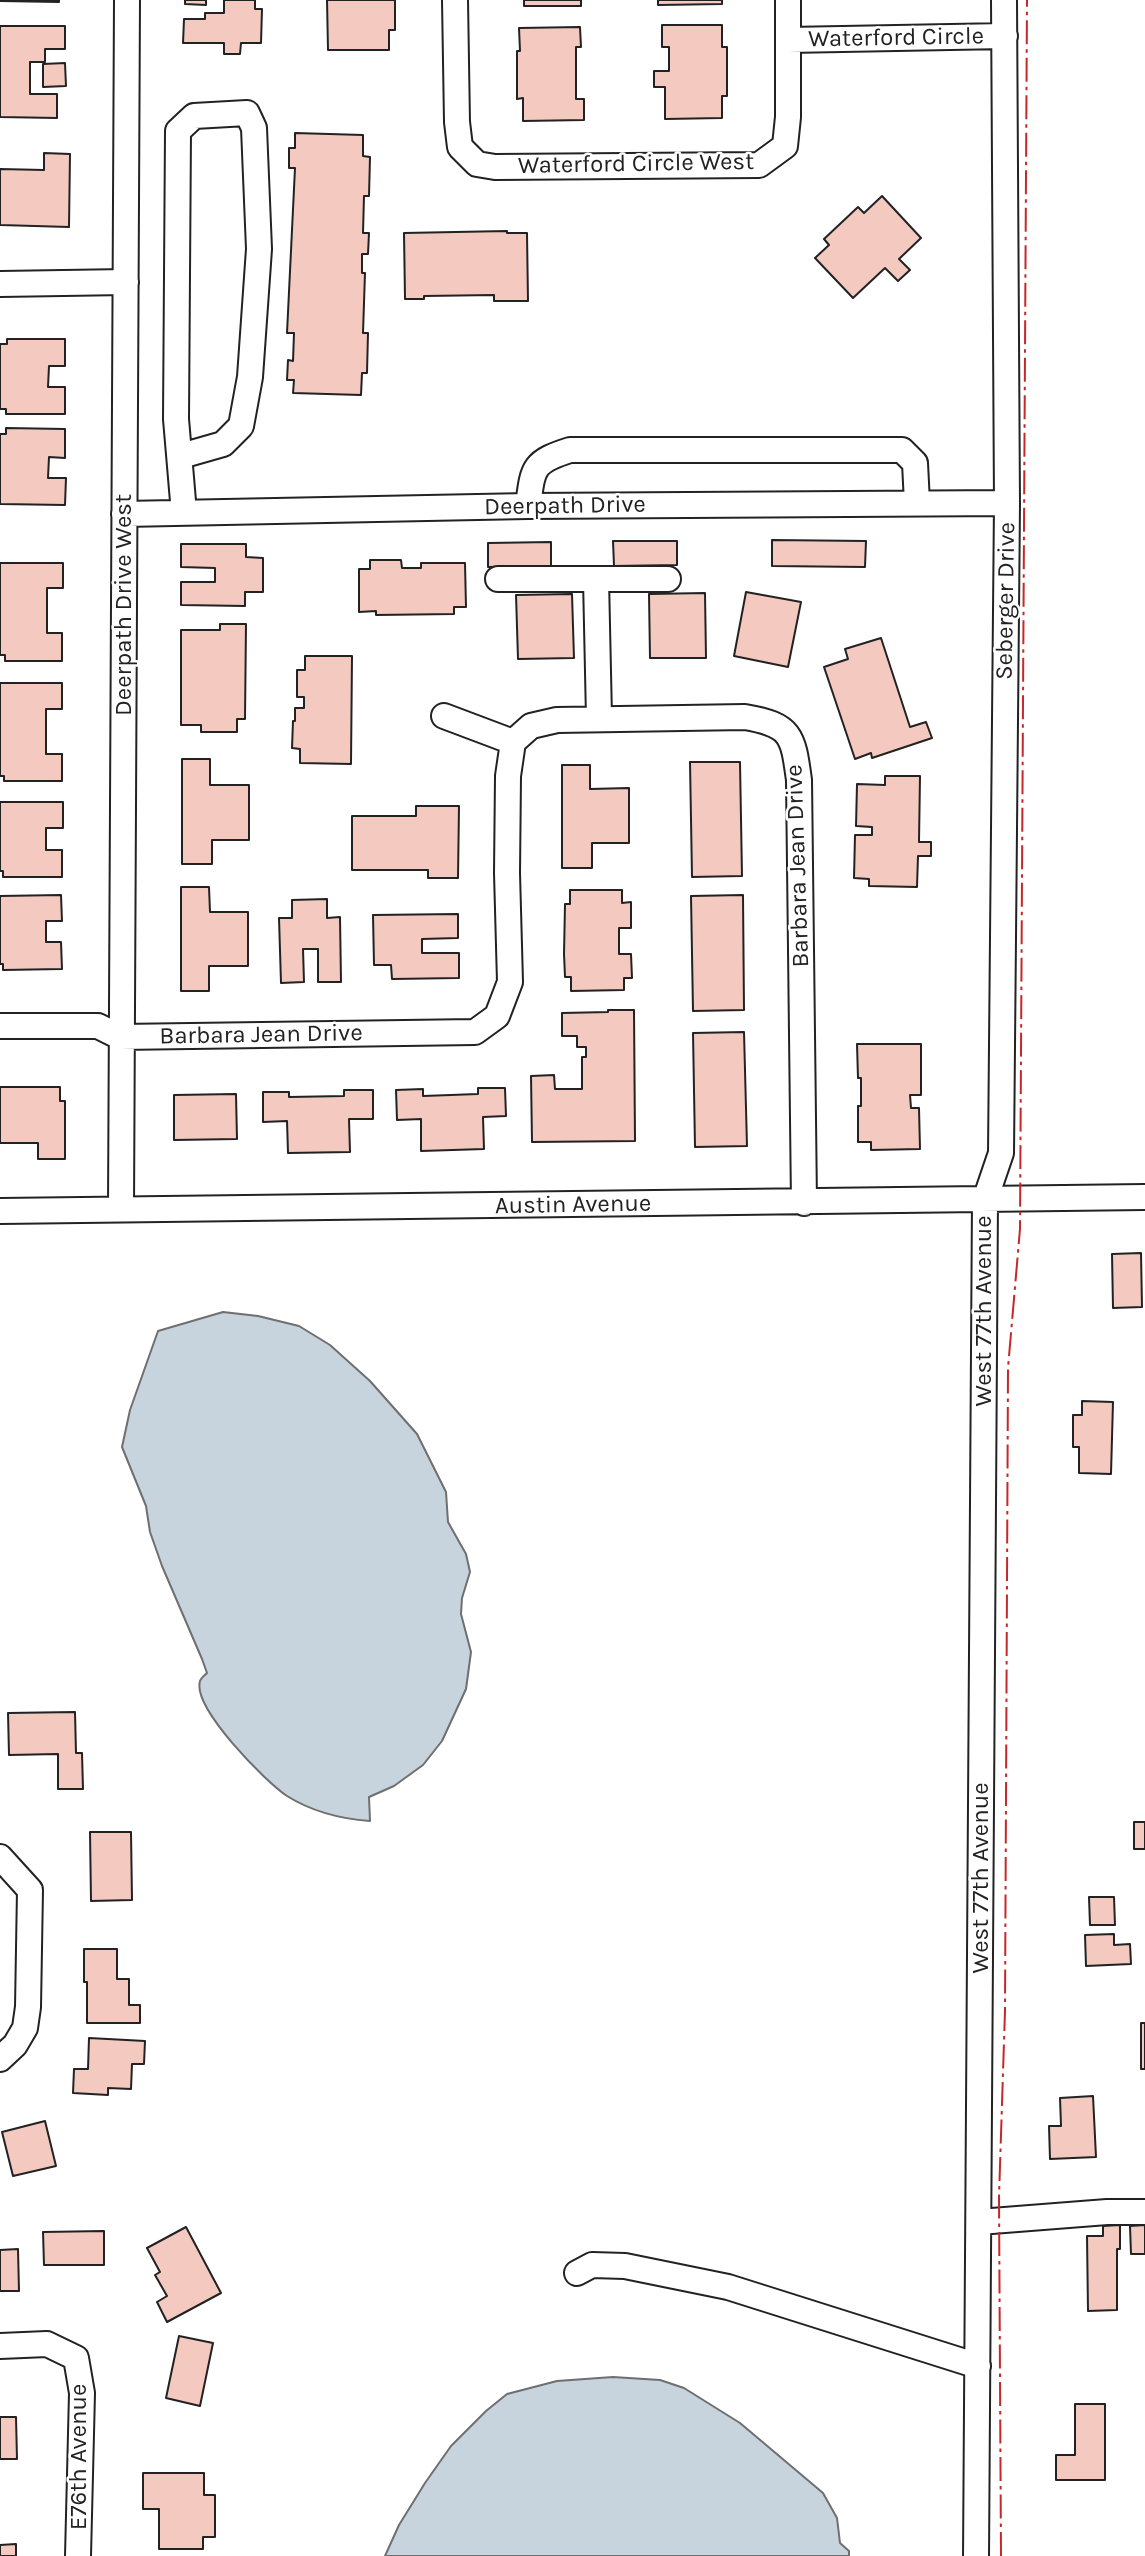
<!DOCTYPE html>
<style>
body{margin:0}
canvas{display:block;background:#fff}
</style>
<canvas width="1145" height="2556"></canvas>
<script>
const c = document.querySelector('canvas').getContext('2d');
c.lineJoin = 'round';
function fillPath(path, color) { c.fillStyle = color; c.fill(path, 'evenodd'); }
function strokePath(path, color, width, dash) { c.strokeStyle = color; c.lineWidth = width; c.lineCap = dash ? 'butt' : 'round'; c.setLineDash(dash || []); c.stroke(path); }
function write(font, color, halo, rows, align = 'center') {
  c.font = font + ' Karla,sans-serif'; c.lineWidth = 5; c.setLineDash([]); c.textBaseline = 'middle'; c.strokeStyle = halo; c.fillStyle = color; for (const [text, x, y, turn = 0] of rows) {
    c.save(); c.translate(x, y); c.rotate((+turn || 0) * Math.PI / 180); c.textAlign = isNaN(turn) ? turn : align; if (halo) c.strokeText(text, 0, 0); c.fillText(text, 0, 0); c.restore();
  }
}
const water = new Path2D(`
 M223,1312L258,1316L299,1326L330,1345L370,1381L417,1434L446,1492L448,1522L466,1554L470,1572L462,1598L461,1614L471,1652L466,1689L442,1741L423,1765L394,1786L369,1797L370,1821C342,1819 311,1811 287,1796C266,1782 192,1708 200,1681C201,1678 205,1675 207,1673L202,1659L162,1566L150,1532L146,1506L122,1447L130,1410L158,1331Z
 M613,2377L660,2380L684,2388L740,2423L823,2493L837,2518L840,2543L849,2551V2556H385L399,2525L425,2483L451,2446L486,2411L507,2394L557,2381Z`);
fillPath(water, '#c7d3dd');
strokePath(water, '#6f6f6f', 2);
const building = new Path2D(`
 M0,0H59V2L0,1Z
 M185,0H206V5L185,4Z
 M224,0H255V9H262L261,43H241L240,54H224V43H183L184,19H205V13H224Z
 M327,0H395V30H389V50H328Z
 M524,0H581V6H524Z
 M658,0H722V4L658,5Z
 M662,25H722V47H727V96H722V118L665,119V87H654V71H669V47H662Z
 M0,26H65V49H45V62H30V94H57V118L0,117Z
 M580,27L581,47H576V99H584V120L523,121V98L517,99V51H520L519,28Z
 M65,63L66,86L43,87V64Z
 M295,133L363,135V156L370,157L369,196H364L363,233H369L368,254H362V273H365L363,333H368L367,373H362L361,395L293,393L294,380H287L288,360L293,361L294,333H287L295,168H289V148H295Z
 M44,153L70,154L69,227L0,225V169L44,170Z
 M882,196L921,238L899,259L910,270L898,281L885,268L853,298L815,258L829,245L824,239L858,207L864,213Z
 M507,231V233H527L528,301H494V295L424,296V299H405L404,233Z
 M7,339H65V366H49L48,387H65V414H6V409H0V344H7Z
 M6,428L65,429V458L49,457L48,478H66L65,505L0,504V434H6Z
 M772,540L866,541L865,567L772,566Z
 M613,541H677V565L614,566Z
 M551,542V566L488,567V543Z
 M181,544H246V557L263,558V592H245V606L181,605V582H215V568L181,567Z
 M370,560H401L402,568H421V563H465L466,607H454V614L376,615V611L359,612V569H370Z
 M0,563H63V588H47V633H62V661H5V655H0Z
 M746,592L801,602L788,667L734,656Z
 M705,593L706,658H650L649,594Z
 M572,594L574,658L518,659L516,595Z
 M220,624H246L245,719H237V732H201V725H181V630H220Z
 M881,638L910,727L926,722L932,738L872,758L871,753L855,759L824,667L848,659L845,649Z
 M305,656H352L351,764L300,763V749L292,748L293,721H295V708H304V697H297V670H305Z
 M0,683H62V709H46V754H62V781H4V776H0Z
 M182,759H210V785H249V840H212V864H182Z
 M690,762H740L742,876L692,877Z
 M562,765H590V789L629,788V843H592V868H562Z
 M885,776H920L919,842H931V856H918L917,887L869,886V879L854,878L855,835H872V827L856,826L857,784L885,785Z
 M0,802H63V828H46V850H62V877H3V871H0Z
 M416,806H459L458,878H428V870H352V816H416Z
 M181,887H209L210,912H248V966H209V991H181Z
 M570,890H622V903L631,902V928H619V954H631L632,978H624V990L571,991V977H565L564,954L565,904H570Z
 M61,895L62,921H46V942H61L62,969L3,970V964H0V896Z
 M743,895L744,1010L693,1011L691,896Z
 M327,899V918L340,917L341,982H318V949H303L304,982L281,983L279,918H292V900Z
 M458,914V938L422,939V953H459V978L392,979L391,965H374L373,915Z
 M608,1010H634L635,1141L532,1142L531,1076L554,1075L555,1089H582V1057H586V1047H577V1036H562V1013L608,1012Z
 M744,1032L747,1146L695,1147L693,1033Z
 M857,1044H921V1095H910L911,1108H919L920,1149L871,1150V1142H858V1106H861V1078H858Z
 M0,1087H60V1101H65V1159H38V1143H0Z
 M478,1088H505L506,1116L483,1117L484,1149L421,1151V1119L397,1120L396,1090L423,1089V1096L478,1094Z
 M344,1090H373V1119H349L350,1152L288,1153L287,1121L263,1122V1092H289V1097L344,1096Z
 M236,1094L237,1139L174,1140V1095Z
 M1141,1253L1142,1307L1113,1308L1112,1254Z
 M1082,1401L1113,1402L1111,1474L1079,1473V1447H1073V1415H1082Z
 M75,1712L76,1753H82L83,1789H58V1754L9,1755L8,1713Z
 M1134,1822H1145V1849H1134Z
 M90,1832H131L132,1900L91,1901Z
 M1089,1897H1114L1115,1925H1090Z
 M1114,1934V1945L1130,1944L1131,1964L1086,1966L1085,1935Z
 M84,1949H117V1979H129V2005H140V2023H87V1982H84Z
 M1141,2023H1145V2069H1141Z
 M89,2038L145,2041L144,2064H132L131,2089L108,2088V2095L73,2093L74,2069H88Z
 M1093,2096L1096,2157L1050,2159L1049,2126H1061L1060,2098Z
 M45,2121L56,2166L13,2176L2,2132Z
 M1120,2225V2249H1117V2310L1088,2311L1087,2236H1103V2226Z
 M1145,2225V2254H1131L1130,2226Z
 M186,2227L221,2293L167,2322L157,2302L167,2296L155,2275L160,2272L147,2248Z
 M104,2231V2265H44L43,2232Z
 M18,2249L19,2291H0V2250Z
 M179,2336L213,2343L200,2406L166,2398Z
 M1075,2404H1105V2480H1056V2455H1075Z
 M0,2417H16L17,2459H0Z
 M143,2473H204V2495H215V2537H203V2549H159V2509H143Z
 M16,2544V2556H0V2545Z`);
fillPath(building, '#f3c9c0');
strokePath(building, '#222', 2);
const minor = new Path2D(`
 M455,0L457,122L460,147L477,164L495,167L759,165L785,146L788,117V0
 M788,40L1005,36
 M0,284L126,282
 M181,456L223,444L241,426L250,377L259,249L254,128L247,113L194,116L178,131L176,419L184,513
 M528,506C533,468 532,462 570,450H902L915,463L917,503
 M124,514L528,506L1007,503
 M498,579H668
 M596,579L599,718
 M444,716L513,742
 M0,1026H98L120,1037L475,1032L497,1016L510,982L507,873L508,776L513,742L531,726L557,720L745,717C792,725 793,736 799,780L804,1203
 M121,1209L127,0
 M0,1211L1145,1197
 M0,1857L30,1890L28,2007L25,2028L15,2045L0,2059
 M979,2222L1107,2212H1145
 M577,2273L592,2265L625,2266L728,2287L978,2366
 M0,2346L47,2344L76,2358L82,2393L78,2556
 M976,2556L985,1200L1001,1153L1007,503L1004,0`);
strokePath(minor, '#222', 28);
strokePath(minor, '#fff', 24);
strokePath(new Path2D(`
 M1001,2556L999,2197L1005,2011L1008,1368L1020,1229L1027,0`), '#c62828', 2, [24, 5, 3.5, 5]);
write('24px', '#222', '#fff', [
 ["Waterford Circle",896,38,-1],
 ["Waterford Circle West",636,164,-1],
 ["Deerpath Drive",565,506,-1],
 ["Seberger Drive",1006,601,-89],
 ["Deerpath Drive West",124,605,-90],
 ["Barbara Jean Drive",798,866,-92],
 ["Barbara Jean Drive",261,1035,-1],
 ["Austin Avenue",573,1205,-1],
 ["West 77th Avenue",984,1311,-90],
 ["West 77th Avenue",981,1878,-90],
 ["E76th Avenue",79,2457,-90]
]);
</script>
